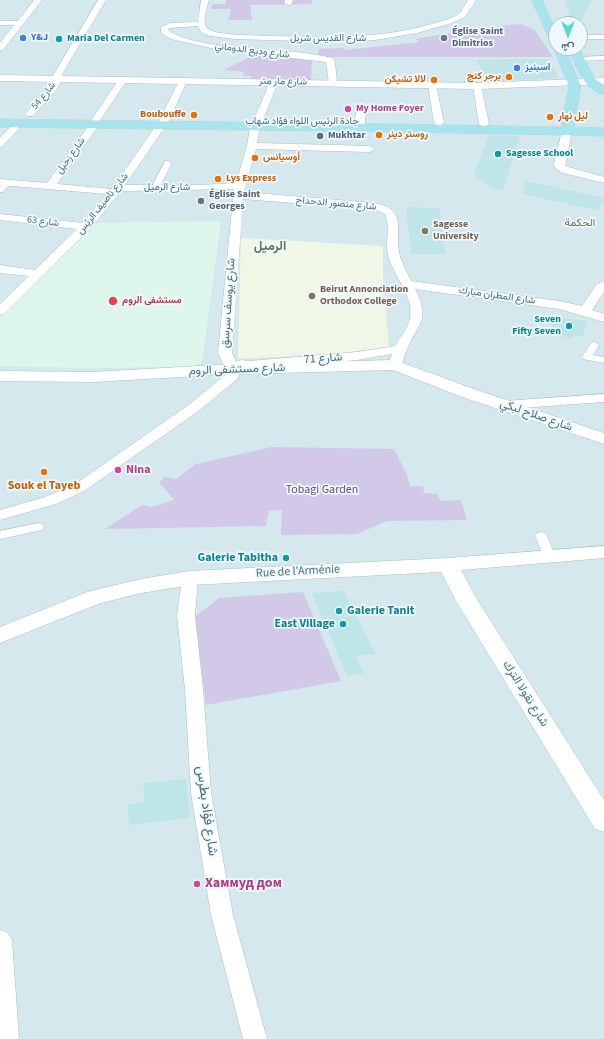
<!DOCTYPE html>
<meta charset="utf-8">
<style>
body{margin:0}
#map{position:relative;width:604px;height:1039px;overflow:hidden;background:#e9f5fa;font-family:"Source Sans 3",Vazirmatn,sans-serif}
canvas{display:block}
.north{position:absolute;left:548px;top:16px;width:40px;height:40px;box-sizing:border-box;background:#eff9fd;border:1px solid #afc3c5;border-radius:50%;rotate:180deg;font-size:11px;font-weight:700;line-height:16px;text-align:center;color:#4f7172}
.north::after{content:'';display:block;margin:auto;width:14px;height:18px;background:#5cd7cb;clip-path:polygon(50% 0,100% 100%,50% 72%,0 100%)}
</style>
<div id="map">
<canvas width="604" height="1039"></canvas>
<div class="north">ش</div>
</div>
<script>
const c = document.querySelector('canvas').getContext('2d');
c.lineJoin = 'round';
function fillPath(path, color) { c.fillStyle = color; c.fill(path, 'evenodd'); }
function strokePath(path, color, width, dash) { c.strokeStyle = color; c.lineWidth = width; c.lineCap = dash ? 'butt' : 'round'; c.setLineDash(dash || []); c.stroke(path); }
function write(font, color, halo, rows, align = 'center') {
  c.font = font + ' "Source Sans 3",Vazirmatn,sans-serif'; c.lineWidth = 3.5; c.setLineDash([]); c.textBaseline = 'middle'; c.strokeStyle = halo; c.fillStyle = color; for (const [text, x, y, turn = 0] of rows) {
    c.save(); c.translate(x, y); c.rotate((+turn || 0) * Math.PI / 180); c.textAlign = isNaN(turn) ? turn : align; if (halo) c.strokeText(text, 0, 0); c.fillText(text, 0, 0); c.restore();
  }
}
fillPath(new Path2D(`
 M0,0H604V1039H0ZM556,24H580V48H556Z`), '#d5e8ee');
fillPath(new Path2D(`
 M241,238L383,246V276L389,347L344,353L238,359Z`), '#f1f7e6');
fillPath(new Path2D(`
 M221,221L203,356L201,362L198,365L177,367L83,368L0,366V317L97,223Z`), '#ddf7ec');
fillPath(new Path2D(`
 M226,0H313L311,4L250,5L252,20H228L231,9H211L212,4H226Z
 M521,24L535,30L553,57H317L319,49L343,48L345,50L420,42L416,39L451,33L449,31Z
 M256,54L312,59L311,80L251,79V76H243L244,72L224,70Z
 M272,447L394,449L407,475L410,486H423L424,493L437,494L441,501L461,500L467,520L387,521L357,534L281,535L282,510H269L266,526L105,529L142,505L152,507L174,500L159,482L165,477L176,479L196,464Z
 M303,592L341,681L206,705L195,617L219,598Z`), '#d1c9e7');
fillPath(new Path2D(`
 M565,0H592L579,24H572Z
 M548,59L559,78L492,81L490,76H485L477,60Z
 M489,135L520,136L503,190L490,187L474,175Z
 M526,181L604,198V203L596,210L523,194Z
 M406,207L439,208L446,254H411Z
 M561,318L588,321L582,337L573,335L572,338L549,334L555,319L560,320Z
 M344,591L376,654L355,656L364,673L347,676L312,593Z
 M186,779L190,818L129,825L128,804L145,802L143,783Z`), '#bfe5e8');
const pedestrian = new Path2D(`
 M165,161H168L172,163L158,190H152L151,188Z
 M4,181H7L11,183L3,192H0V186Z
 M594,342L599,345L593,355L604,357V363L583,359L582,357L591,343Z
 M38,523L42,524L44,527L42,530L0,539V531Z
 M541,532L545,533L547,536L555,555L553,558H545L543,555L535,536L537,533Z`);
const minor = new Path2D(`
 M34,0H42L3,50H0V43L14,25H0V21H18Z
 M98,0H106L62,74L61,81L57,89L33,116H27L25,114L27,112L50,86L54,74Z
 M201,0H209C207,7 201,24 208,29C218,36 255,35 268,36C325,37 380,40 435,23C442,21 454,18 460,13C463,9 466,4 468,0H476L465,17L452,23L417,33L375,40L335,42L236,39L210,36L201,32L198,26L169,28L168,30C184,41 205,43 224,46C259,50 299,50 332,58L335,62L337,83L333,86L329,83L326,62L215,49L171,39L161,33V27L170,23L198,22Z
 M285,0H293L291,5H288L284,3Z
 M580,35H604V39H580Z
 M604,56V60L578,61L574,59L578,57Z
 M123,77L127,80L99,122L96,123L99,125L57,184L112,189L159,121L179,81L183,78L187,81L169,121L125,185H199L236,183L247,146L250,128L270,82L274,79L277,80L278,82L260,128L257,143L370,146L375,149L370,152L256,149L244,192L374,203C407,209 395,227 399,252C401,262 407,272 411,281L559,301L582,306L597,284L604,281V292L592,310L604,314V322L559,309L415,289C430,319 420,321 408,347C404,354 404,362 400,368H390L388,365L392,354L357,360L249,369L239,368V376L237,379L200,410L84,491L56,504L0,520V510L45,497L74,485L190,404L225,375L226,369L218,353L234,189L121,191L90,229L4,314L0,315V304L29,276L0,273V265L35,270L77,229L0,220V214L83,223L107,194L0,185V179L47,183L91,123L94,122L91,120L120,78ZM243,199L374,209L385,214C391,227 385,241 388,255C393,276 417,299 409,322C406,330 400,338 395,346L357,352L249,361L241,360L236,362L232,353Z
 M432,82L436,85L444,123L439,126L434,123L428,85Z
 M477,83L481,86L489,124L484,127L479,124L473,86Z
 M361,107L366,110L365,123L360,126L355,123L356,110Z
 M14,125L19,128L3,146L0,147V138L11,126Z
 M567,128L572,131L565,166L604,177V183L563,173L555,168L554,164L562,131Z
 M604,394V402L505,409L500,408L498,405L500,402L505,401Z
 M190,573L196,574L198,578L195,616L203,689L211,793L233,915L267,1039H243L211,915L191,793L185,689L177,616L182,578L184,574Z
 M0,930L8,933L12,940L19,1039H0Z`);
const tertiary = new Path2D(`
 M0,75L477,83L604,78V84L477,89L0,81Z
 M395,360L474,389L604,433V444L462,397L393,370L233,374L93,382L0,381V371L93,372L233,364Z
 M604,546V558L461,570L478,601L604,800V832L595,829L456,601L441,572L190,585L141,593L101,603L0,643V627L87,592L141,579L190,571L448,558Z`);
const trunk = new Path2D(`
 M532,0H542L556,30V45L551,42Z
 M556,45V48H565L581,86L574,127L604,128V136C403,131 201,130 0,127V119C187,122 374,123 561,127L569,86L553,48Z
 M567,48H579L595,79L604,85V95C583,89 576,65 567,48Z`);
strokePath(pedestrian, '#a8c1c4', 1);
strokePath(minor, '#a8c1c4', 1);
strokePath(tertiary, '#a8c1c4', 1);
strokePath(trunk, '#c7d2d2', 1);
fillPath(pedestrian, '#fff');
fillPath(minor, '#fff');
fillPath(tertiary, '#fff');
fillPath(trunk, '#a8e4ee');
for (const [x, y, r, color] of [
 [23,38,4,"#3f7fe0"],
 [444,38,4,"#6b7280"],
 [59,39,4,"#0f9aa8"],
 [517,68,4,"#3f7fe0"],
 [509,77,4,"#e8710a"],
 [434,80,4,"#e8710a"],
 [348,109,4,"#d1479c"],
 [194,115,4,"#e8710a"],
 [550,117,4,"#e8710a"],
 [379,135,4,"#e8710a"],
 [320,136,4,"#5c6f8a"],
 [498,154,4,"#0f9aa8"],
 [255,158,4,"#e8710a"],
 [218,179,4,"#e8710a"],
 [201,201,4,"#6b7280"],
 [425,231,4,"#8d6e63"],
 [312,296,4,"#8d6e63"],
 [113,301,5,"#e0444e"],
 [569,326,4,"#0f9aa8"],
 [118,470,4,"#d1479c"],
 [44,472,4,"#e8710a"],
 [286,558,4,"#0f9aa8"],
 [339,611,4,"#0f9aa8"],
 [343,624,4,"#0f9aa8"],
 [197,884,4,"#d1479c"]
]) { const dot = new Path2D(); dot.arc(x, y, r, 0, 2 * Math.PI); c.fillStyle = color; c.fill(dot); strokePath(dot, '#eff9fd', 1.5); }
write('bold 10px', '#5b616d', '#eff9fd', [
 ["Église Saint",452,32],
 ["Dimitrios",452,44],
 ["Église Saint",209,195],
 ["Georges",209,207]
], 'left');
write('bold 10px', '#366cbe', '#eff9fd', [
 ["Y&J",31,38],
 ["اسبنيز",525,68]
], 'left');
write('bold 10px', '#0d838f', '#eff9fd', [
 ["Maria Del Carmen",67,39],
 ["Sagesse School",506,154],
 ["Seven",561,320,"right"],
 ["Fifty Seven",561,332,"right"]
], 'left');
write('10px', '#4f7172', '#eff9fd', [
 ["شارع القديس شربل",328,39],
 ["شارع وديع الدوماني",252,51,7],
 ["شارع مار متر",283,82,1],
 ["شارع 54",44,96,-51],
 ["جادة الرئيس اللواء فؤاد شهاب",302,122],
 ["شارع زحيل",71,156,-54],
 ["شارع الرميل",167,188],
 ["شارع ناصيف الريّس",103,204,-51],
 ["شارع منصور الدحداح",336,204,5],
 ["شارع 63",43,222,7],
 ["شارع المطران مبارك",497,296,8]
]);
write('bold 10px', '#c56008', '#eff9fd', [
 ["برجر كنج",501,77,"right"],
 ["لالا تشيكن",426,80,"right"],
 ["Boubouffe",186,115,"right"],
 ["ليل نهار",558,117],
 ["روستر دينر",387,135],
 ["أوسيانس",263,158],
 ["Lys Express",226,179]
], 'left');
write('bold 10px', '#b23c85', '#eff9fd', [
 ["My Home Foyer",356,109]
], 'left');
write('bold 10px', '#4e5e75', '#eff9fd', [
 ["Mukhtar",328,136]
], 'left');
write('bold 10px', '#785e54', '#eff9fd', [
 ["Sagesse",433,225],
 ["University",433,237],
 ["Beirut Annonciation",320,290],
 ["Orthodox College",320,302]
], 'left');
write('bold 10px', '#be3a42', '#eff9fd', [
 ["مستشفى الروم",122,301]
], 'left');
write('11px', '#6a7455', '#eff9fd', [
 ["الحكمة",580,224]
]);
write('12px', '#4f7172', '#eff9fd', [
 ["شارع يوسف سرسق",229,303,-86],
 ["شارع 71",323,359,-4],
 ["شارع مستشفى الروم",237,370,-2],
 ["شارع صلاح لبكي",536,416,19],
 ["Rue de l'Arménie",298,572,-3],
 ["شارع نقولا الترك",525,694,58]
]);
write('bold 12px', '#b23c85', '#eff9fd', [
 ["Nina",126,470]
], 'left');
write('bold 12px', '#c56008', '#eff9fd', [
 ["Souk el Tayeb",44,486]
]);
write('12px', '#624f82', '#eff9fd', [
 ["Tobagi Garden",322,490]
]);
write('bold 12px', '#0d838f', '#eff9fd', [
 ["Galerie Tabitha",278,558],
 ["Galerie Tanit",347,611,"left"],
 ["East Village",335,624]
], 'right');
write('bold 13px', '#6a7455', '#eff9fd', [
 ["الرميل",270,247]
]);
write('14px', '#4f7172', '#eff9fd', [
 ["شارع فؤاد بطرس",206,811,82]
]);
write('bold 14px', '#b23c85', '#eff9fd', [
 ["Хаммуд дом",205,884]
], 'left');
</script>
